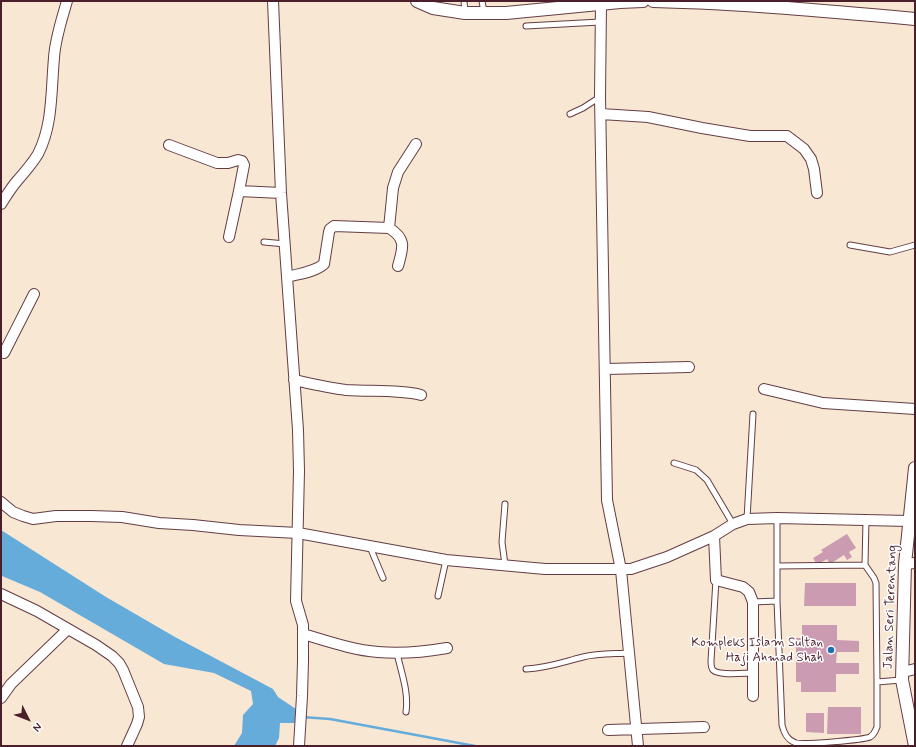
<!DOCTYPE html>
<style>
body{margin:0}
#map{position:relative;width:916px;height:747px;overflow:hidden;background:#f8e7d3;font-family:Mynerve,sans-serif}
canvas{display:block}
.frame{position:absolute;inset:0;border:2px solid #4a1f2b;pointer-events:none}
.north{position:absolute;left:8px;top:699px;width:40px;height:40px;-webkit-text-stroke:3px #fff;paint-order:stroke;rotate:132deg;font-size:11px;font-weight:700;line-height:16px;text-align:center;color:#4a1f2b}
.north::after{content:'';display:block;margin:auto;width:14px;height:18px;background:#4a1f2b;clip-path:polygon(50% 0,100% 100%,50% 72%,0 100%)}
</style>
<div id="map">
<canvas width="916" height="747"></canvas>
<div class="frame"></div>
<div class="north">N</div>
</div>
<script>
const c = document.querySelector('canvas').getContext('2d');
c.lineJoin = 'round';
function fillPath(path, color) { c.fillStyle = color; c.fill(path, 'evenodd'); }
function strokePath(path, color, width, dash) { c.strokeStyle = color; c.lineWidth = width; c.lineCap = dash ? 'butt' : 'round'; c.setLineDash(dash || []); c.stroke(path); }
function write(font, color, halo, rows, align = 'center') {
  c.font = font + ' Mynerve,sans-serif'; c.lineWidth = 3; c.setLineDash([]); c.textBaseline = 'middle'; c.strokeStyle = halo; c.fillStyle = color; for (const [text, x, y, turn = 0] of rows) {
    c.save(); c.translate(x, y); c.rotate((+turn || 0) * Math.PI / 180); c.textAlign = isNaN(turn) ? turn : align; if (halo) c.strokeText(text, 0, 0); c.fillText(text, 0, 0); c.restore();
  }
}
fillPath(new Path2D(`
 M1,530L106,597L175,637L273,689L278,697L296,709L297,723H280L279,738L275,746H234L242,733L243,715L253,704L251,691L214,673L164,664L40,592L2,576L1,575Z`), '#65acdb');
strokePath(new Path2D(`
 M302,717L330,719L475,746`), '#65acdb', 2.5);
fillPath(new Path2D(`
 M847,534L856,548L849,552L852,557L847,560L844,555L830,564L827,559L817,565L813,558L823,552L821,550Z
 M805,583H856V606H804Z
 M802,625H837V640L859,641V652H837L836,663H859V674H836V692H801V682H796V638H802Z
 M828,707H861V734H827Z
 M806,713H824V733L806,732Z`), '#cb9bb2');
const service = new Path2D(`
 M464,1L465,12
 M482,1L484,12
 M526,26L600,22
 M570,114L583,108L600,97
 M264,242L285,244
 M850,245L890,252L915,245
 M674,463L696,470L707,480L733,524
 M505,504L502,542L505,565
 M747,519L753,414
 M866,520L865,565L874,578L876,583L877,682
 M370,547L383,578
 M865,565L777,566V601L782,725C784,733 787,740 796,743C803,745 863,740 870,737C875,734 875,731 877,727V682L901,680
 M777,566V518
 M716,580L711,661C711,663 711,668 713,670C718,676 745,673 754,673
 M438,596L446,560
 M753,602L777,601
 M397,653C401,672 409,692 406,712
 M526,669C547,668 563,662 583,657C598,653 614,654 629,653`);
const minor = new Path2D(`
 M273,1L281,193L298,430L299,471L296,601L303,625V661L302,696L299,746
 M601,3L600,97L607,500L621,570L638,746
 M601,114L648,117L702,128L750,136H787L804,149L811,159L814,169L817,193
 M169,145L217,163H228L238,160L242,161L244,165L239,191
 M1,204C6,196 11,188 17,181C24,173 32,164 38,154C53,125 51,90 54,58C55,39 62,19 67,1
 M389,228C407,239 403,248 398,266
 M229,237L239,191L281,193
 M287,277C298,274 315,272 324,264L329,232L330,229L334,226L389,228L393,188L398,172L416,144
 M4,353L34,294
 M606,369L689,367
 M294,380C312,384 329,388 346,390C371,392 396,389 421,395
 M764,389L823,403L915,409
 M1,502L13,512L23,516L33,519L56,516H91L122,517L159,523L193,525L239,530L298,533L446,560L545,569H631L667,557L714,536L733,524L747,519L777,518L909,521
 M714,536L716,580L743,587L749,592L753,602V696
 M905,564L915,563
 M1,594L37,611L96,645L112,656L119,663L123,670L138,707L139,717L137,724L127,746
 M303,634C327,641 353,650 378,652C401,654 424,652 447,648
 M903,672L915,669
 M1,698L11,684L68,629
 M608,730L704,727`);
const tertiary = new Path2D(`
 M417,1L433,8L465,13H506L620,2L643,1
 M653,1C740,3 828,11 915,19
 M915,746L902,680L905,564L915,468`);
strokePath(service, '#643d44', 7);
strokePath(minor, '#643d44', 12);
strokePath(tertiary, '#643d44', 14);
strokePath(service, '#fff', 5);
strokePath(minor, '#fff', 10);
strokePath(tertiary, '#fff', 12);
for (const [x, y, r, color] of [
 [831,650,4,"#1f6fb2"]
]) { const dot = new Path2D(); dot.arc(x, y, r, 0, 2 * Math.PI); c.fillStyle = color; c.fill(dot); strokePath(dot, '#fff', 1.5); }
write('13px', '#4a1f2b', '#fff', [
 ["Jalan Seri Terentang",891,607,-88]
]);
write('13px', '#4a1f2b', '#fff', [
 ["Kompleks Islam Sultan",823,643],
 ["Haji Ahmad Shah",823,658]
], 'right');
</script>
